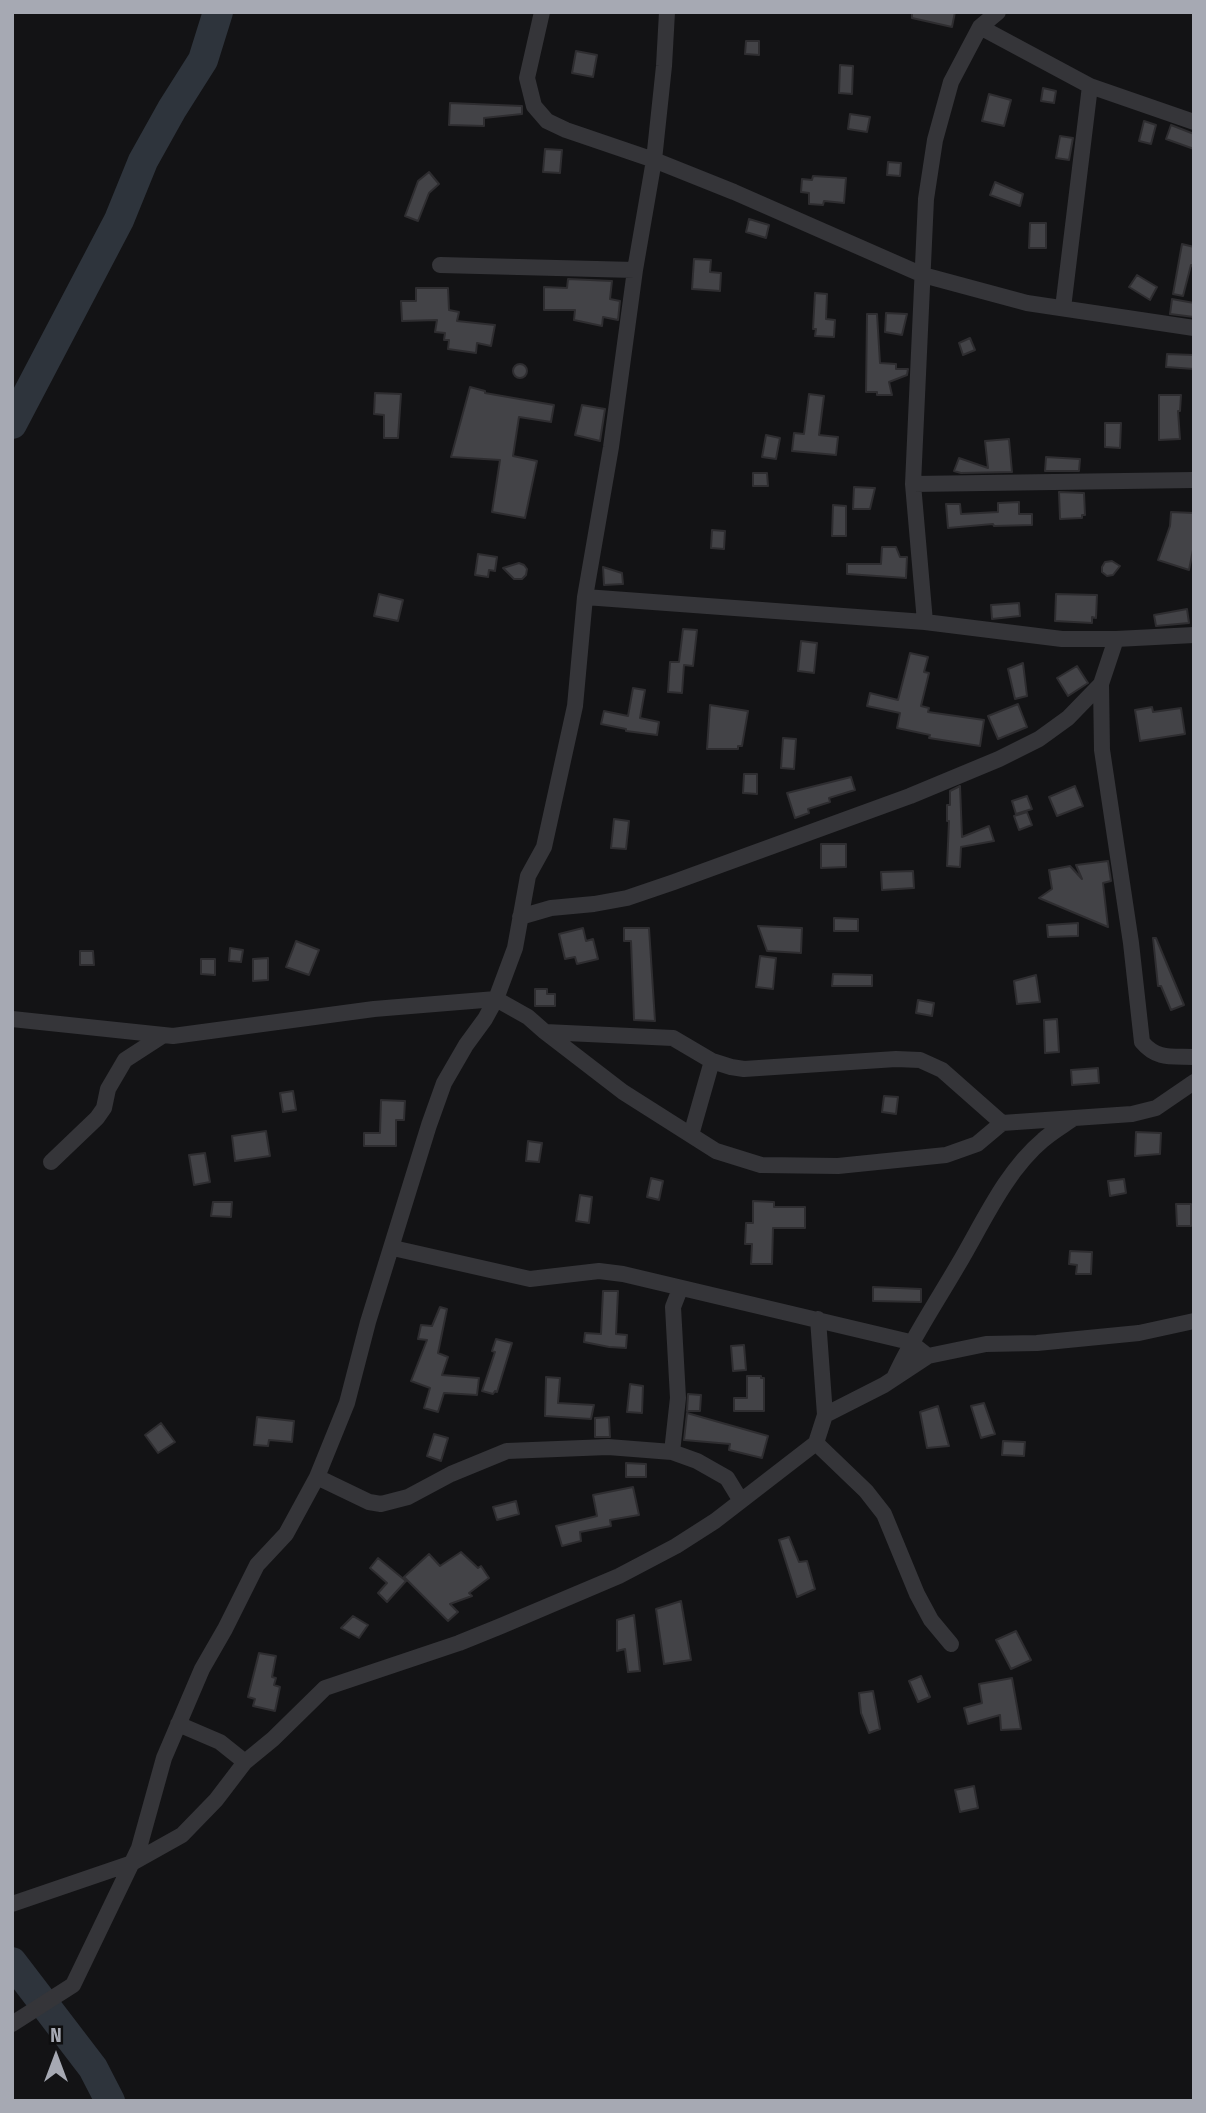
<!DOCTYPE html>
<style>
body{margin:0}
#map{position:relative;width:1206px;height:2113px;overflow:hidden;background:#131315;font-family:"Fira Sans Condensed",sans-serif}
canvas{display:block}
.frame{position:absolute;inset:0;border:14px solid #a6a9b3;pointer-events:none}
.north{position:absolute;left:21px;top:2022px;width:70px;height:70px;-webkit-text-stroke:5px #0e0e0f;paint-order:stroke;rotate:0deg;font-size:19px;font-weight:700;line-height:28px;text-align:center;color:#a6a9b3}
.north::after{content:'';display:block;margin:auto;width:24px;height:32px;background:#a6a9b3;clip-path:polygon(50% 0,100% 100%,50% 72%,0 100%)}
</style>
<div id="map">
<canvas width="1206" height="2113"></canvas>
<div class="frame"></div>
<div class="north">N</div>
</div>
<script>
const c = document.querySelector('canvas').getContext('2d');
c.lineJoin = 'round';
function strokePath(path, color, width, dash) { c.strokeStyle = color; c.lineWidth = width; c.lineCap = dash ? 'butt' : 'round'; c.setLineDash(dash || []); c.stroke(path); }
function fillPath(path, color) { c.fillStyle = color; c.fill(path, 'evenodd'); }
strokePath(new Path2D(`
 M12,424L119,220L143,161L172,109L203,60L218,12
 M12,1962L93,2068L110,2101`), '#2e343c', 30);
const building = new Path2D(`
 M912,12H955L952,27L912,18Z
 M746,41H759V55L745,54Z
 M576,51L597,55L593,77L572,73Z
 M840,65L853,66L852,94L839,93Z
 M1043,88L1056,91L1054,103L1041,101Z
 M989,94L1011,100L1004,126L982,121Z
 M450,103L522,106V114L484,118V126L449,125Z
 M850,114L870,117L867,132L848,129Z
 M1144,121L1156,125L1151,144L1139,141Z
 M1171,125L1194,134V149L1166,139Z
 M1060,136L1073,138L1069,160L1056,158Z
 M545,149L562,150L560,173L543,172Z
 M888,162L901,163L900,176L887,175Z
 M429,172L439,184L429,193L418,221L405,216L418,181Z
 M813,176L846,178L844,203L824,201L823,205L809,204V193L801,192L802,179L812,180Z
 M995,182L1023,194L1020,206L990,195Z
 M749,219L769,225L766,238L746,232Z
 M1030,223H1046V248H1029Z
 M1182,244L1194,247V266L1191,265L1183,296L1173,294Z
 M694,259L711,260L710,272L721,273L720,291L692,289Z
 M1137,275L1157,287L1150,300L1129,287Z
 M568,279L612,281L610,299L620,301L618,320L603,317L602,326L574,320L575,310H544V287L567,288Z
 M416,288H448L449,310L459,312L457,321L495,325L491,346L477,343L476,353L448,349L449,340H444L445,333L435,332L437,320L402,321L401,301H416Z
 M815,293L827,294L826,319L835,320L834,337L815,336L816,329H813Z
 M1172,299L1194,303V317L1170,314Z
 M886,313L907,314L902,335L885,332Z
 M867,314H877L880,363L896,364V369H908L907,375L889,382L892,395H877V392H866Z
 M970,338L975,350L963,355L959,343Z
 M1167,354L1194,355V369L1166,367Z
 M513 371a7 7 0 1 1 14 0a7 7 0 1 1-14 0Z
 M470,387L485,391V393L554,405L551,422L519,417L513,456L537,461L525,518L492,512L500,460L451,457Z
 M375,393L401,394L398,438H384V415L374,414Z
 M809,394L824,396L819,435L838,437L836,455L792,451L794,433L804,434Z
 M1159,395H1181L1180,411H1178L1180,439L1159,440Z
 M582,405L605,409L600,441L575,435Z
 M1105,423H1121L1120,448L1105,447Z
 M766,435L780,438L776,459L762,457Z
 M1009,439L1012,472L961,473L954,471L959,458L988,468L985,441Z
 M1046,457L1080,459L1079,471H1045Z
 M753,473H767L768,486H753Z
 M854,487L875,488L870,509H853Z
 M1059,492L1084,493L1085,515H1082V518L1060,519Z
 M1019,502V514H1032V525L994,526L993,524L948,528L946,504H960L961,514L998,512V503Z
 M833,505L846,506V536H832Z
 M1171,512L1194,513V545L1189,570L1158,560L1170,526Z
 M712,530L725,531L724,549L711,548Z
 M882,547H896L900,557H907L906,578L847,574V564H881Z
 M478,554L497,557L495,571L489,570L488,577L475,575Z
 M1112,561L1120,566L1113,575L1107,576L1102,572V567L1105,562Z
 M519,563L524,565L527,569L526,575L522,579H514L503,568Z
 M603,567L622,573L623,584L604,585Z
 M379,594L403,600L398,621L374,616Z
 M1056,594L1097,595L1096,618L1092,617V623L1055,621Z
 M1019,603L1020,616L992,619L991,605Z
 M1187,609L1189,623L1156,626L1154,615Z
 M683,629L697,630L693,666L684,665L682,693L668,692L670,662H679Z
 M801,641L817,643L814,673L798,671Z
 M910,653L928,657L924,672L929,673L921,706L929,708L928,712L984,720L980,746L929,738L930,735L897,728L900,713L867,706L870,693L898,700Z
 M1023,663L1027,696L1015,699L1008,669Z
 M1077,666L1088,683L1068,696L1057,678Z
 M633,688L645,690L640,718L659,722L657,735L626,731V729L601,724L604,711L628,716Z
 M1018,704L1027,727L998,739L988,716Z
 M710,705L748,711L742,746H738V749H707Z
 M1152,707L1153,712L1181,708L1185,734L1140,741L1135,710Z
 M783,738L796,739L794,769L781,768Z
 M744,774H757V794L743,793Z
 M851,777L855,790L829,798L830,802L808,809L809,813L795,818L787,793Z
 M960,786L962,837L989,826L994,841L961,847L960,867L947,866L949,821H947V805H950V791Z
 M1075,786L1083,806L1057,816L1049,797Z
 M1027,796L1032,809L1016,814L1012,801Z
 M1027,812L1032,825L1019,830L1014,816Z
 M614,819L629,821L626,849L611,848Z
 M821,844H846V867L821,868Z
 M1108,861L1111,881L1103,883L1108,927L1039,898L1052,889L1049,870L1070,866L1082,879L1076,865Z
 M913,871L914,888L882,890L881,872Z
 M834,918L858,919V931H834Z
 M1078,923V936L1048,937L1047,925Z
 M758,926L802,928L801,953L767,951Z
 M583,928L586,941L593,939L598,959L577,964L575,957L565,959L559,934Z
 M624,928H649L655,1021L634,1020L631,941H624Z
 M1153,938H1156L1184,1005L1171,1010L1161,986H1158Z
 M296,941L319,950L309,975L286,967Z
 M230,948L243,950L241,962L229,961Z
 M80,951H93L94,965H80Z
 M760,956L776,958L773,989L756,987Z
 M268,958V980L253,981V959Z
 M201,959H215V975L201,974Z
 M833,974L872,975V986H832Z
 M1036,975L1040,1002L1017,1004L1014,981Z
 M535,989H547V994H555V1006H535Z
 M918,1000L934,1003L932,1016L916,1013Z
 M1057,1019L1059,1052L1045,1053L1044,1020Z
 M1098,1068L1099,1083L1072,1085L1071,1070Z
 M293,1091L296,1110L283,1112L280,1093Z
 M884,1096L898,1097L896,1114L882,1112Z
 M381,1100L405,1101L404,1120H396V1146H364V1133H380Z
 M266,1131L270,1156L235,1161L232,1136Z
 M1136,1132L1161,1133L1160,1154L1135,1156Z
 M528,1141L542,1143L539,1162L526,1161Z
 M205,1153L210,1182L194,1185L189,1155Z
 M651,1178L663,1181L659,1200L647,1197Z
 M1124,1179L1126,1193L1110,1196L1108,1181Z
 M580,1195L592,1197L589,1223L576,1221Z
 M753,1201L774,1202V1207H805V1228H773L772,1264H751L752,1244H745L746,1223H753Z
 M213,1202H232L231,1217L211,1216Z
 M1176,1204H1191V1226H1177Z
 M1070,1251L1092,1252L1091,1274H1076L1077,1265L1069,1264Z
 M873,1287L921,1289V1302L873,1301Z
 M603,1291H618L616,1334L627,1335L626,1348L609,1347L584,1342L585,1333L601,1334Z
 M440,1307L447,1309L438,1353L448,1357L442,1375L479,1378L477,1395L444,1393L438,1412L424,1408L430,1388L411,1381L427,1340L418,1339L421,1325L432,1326Z
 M496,1339L512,1343L497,1392L495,1391L493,1394L482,1391L495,1352L492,1351Z
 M744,1345L746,1370L733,1371L731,1346Z
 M747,1376H761V1378H764V1411H734V1398H747Z
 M546,1377L560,1378L558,1403L594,1405L591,1419L545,1416Z
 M630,1384L643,1386L642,1413L627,1412Z
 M688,1394L701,1395L700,1411H687Z
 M984,1403L995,1434L981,1438L971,1406Z
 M938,1406L949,1446L927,1448L920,1412Z
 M687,1413L768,1436L762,1458L729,1450L730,1444L684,1440Z
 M257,1417L294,1421L292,1442L269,1440L268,1446L254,1445Z
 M609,1417L610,1437H595V1418Z
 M161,1423L175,1442L158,1453L145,1435Z
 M434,1434L448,1438L441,1461L427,1456Z
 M1003,1441L1025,1442L1024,1456L1002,1455Z
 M626,1463L646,1464V1477H626Z
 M633,1487L639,1515L610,1520L611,1526L580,1532L581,1541L562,1546L556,1526L597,1516L593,1495Z
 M516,1501L519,1514L497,1520L493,1507Z
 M789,1537L799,1562L807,1561L815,1589L797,1597L779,1540Z
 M461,1552L478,1568L481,1566L489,1578L469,1593L472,1596L450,1604L458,1612L448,1621L404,1577L429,1554L440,1566Z
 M378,1558L406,1581L387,1602L378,1593L387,1583L370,1568Z
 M681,1601L691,1660L664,1664L656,1609Z
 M634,1615L640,1671L628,1672L625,1649L617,1651V1620Z
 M353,1616L368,1625L359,1638L341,1628Z
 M1016,1631L1031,1660L1011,1669L996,1640Z
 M259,1653L276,1656L272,1677L276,1678L274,1685L280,1687L275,1711L253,1706L255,1699L248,1697Z
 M921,1676L930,1697L918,1702L909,1681Z
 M1012,1678L1021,1729L1001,1730L1000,1715L968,1724L964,1708L982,1703L979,1684Z
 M873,1691L880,1729L869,1733L861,1713L859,1693Z
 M974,1786L978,1808L960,1812L955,1790Z`);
fillPath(building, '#434347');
strokePath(building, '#2e2d30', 2);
strokePath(new Path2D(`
 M542,12L527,78L534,106L547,121L566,130L654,160L734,192L923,275L1027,303L1194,328
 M980,27L1090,86L1194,122
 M440,265L635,270
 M1063,308L1090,86
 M913,484L1194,480
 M585,597L925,622L1062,639H1116L1194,635
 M925,622L913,484L926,199L935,140L951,82L980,27L998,12
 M1116,639L1101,684L1102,750L1131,943L1142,1042C1157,1060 1172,1056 1194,1057
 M520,917L551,908L594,904L627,898L674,882L910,796L999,759L1039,739L1068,718L1101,684
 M12,1019L173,1036L374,1009L496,999L528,1017L545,1032L673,1038L712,1061L731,1067L744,1069L896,1059L920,1060L942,1070L1002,1123L1132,1114L1156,1108L1194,1082
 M545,1032L623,1092L716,1151L761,1165L838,1166L946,1155L977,1144L1002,1123
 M691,1135L712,1061
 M51,1162L97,1118L104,1108L108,1089L125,1060L162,1036
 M393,1248L530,1279L599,1271L623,1274L910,1342L928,1356
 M818,1319L825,1415
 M894,1378C912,1338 936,1303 958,1265C983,1223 1005,1172 1043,1140C1052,1132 1064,1125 1074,1118
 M816,1443L866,1491L884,1514L917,1594L931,1620L951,1644
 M672,1452L678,1398L673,1307L680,1289
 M317,1477L369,1502L381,1504L408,1497L451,1474L507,1451L608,1447L672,1452L697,1461L727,1478L741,1501
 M178,1724L220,1742L245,1762
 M12,1904L132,1863L182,1835L216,1800L245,1762L273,1739L325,1688L459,1643L501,1626L619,1576L676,1546L715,1521L816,1443L825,1415L884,1385L928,1356L986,1344L1037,1343L1139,1333L1194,1321
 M12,2024L73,1985L139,1848L164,1758L202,1669L225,1629L257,1565L286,1534L317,1477L347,1403L368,1322L429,1125L444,1083L466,1045L485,1019L496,999L515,948L528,876L544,847L575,706L585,597L611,447L635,270L654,160L664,66L667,12`), '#353539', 16);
</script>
